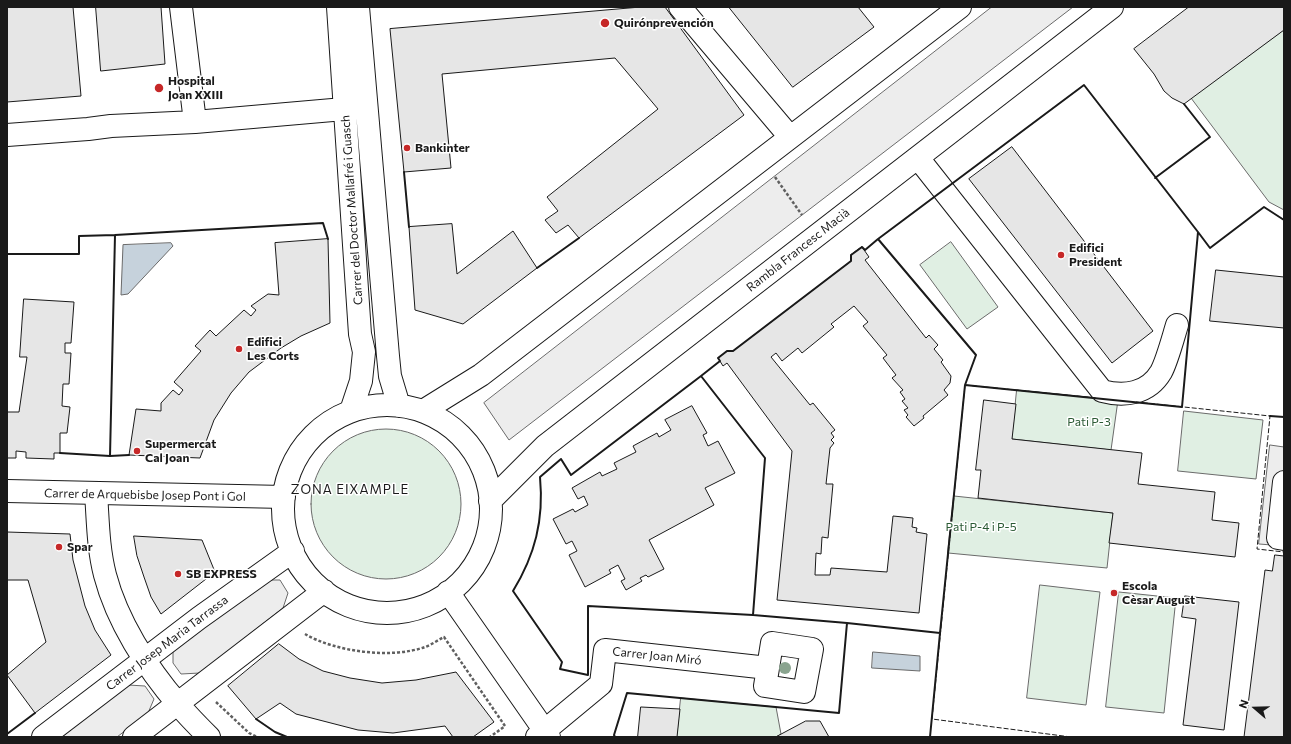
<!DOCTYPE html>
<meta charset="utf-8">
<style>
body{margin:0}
#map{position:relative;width:1291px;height:744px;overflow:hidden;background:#fff;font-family:Commissioner,sans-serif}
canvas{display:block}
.frame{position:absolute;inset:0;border:8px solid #1a1a1a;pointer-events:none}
.north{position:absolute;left:1235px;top:688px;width:40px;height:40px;-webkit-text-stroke:3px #fff;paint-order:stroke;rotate:290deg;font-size:11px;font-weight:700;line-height:16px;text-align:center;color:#1a1a1a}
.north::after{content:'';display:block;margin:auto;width:14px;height:18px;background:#1a1a1a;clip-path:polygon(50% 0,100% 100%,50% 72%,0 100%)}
</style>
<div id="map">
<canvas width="1291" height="744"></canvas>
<div class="frame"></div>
<div class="north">N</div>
</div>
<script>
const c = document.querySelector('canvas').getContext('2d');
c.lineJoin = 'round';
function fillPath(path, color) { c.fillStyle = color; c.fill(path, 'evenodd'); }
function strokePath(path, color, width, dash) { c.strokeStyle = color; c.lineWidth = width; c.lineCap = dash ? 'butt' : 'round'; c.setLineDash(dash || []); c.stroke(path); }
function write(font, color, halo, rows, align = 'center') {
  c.font = font + ' Commissioner,sans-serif'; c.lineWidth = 3; c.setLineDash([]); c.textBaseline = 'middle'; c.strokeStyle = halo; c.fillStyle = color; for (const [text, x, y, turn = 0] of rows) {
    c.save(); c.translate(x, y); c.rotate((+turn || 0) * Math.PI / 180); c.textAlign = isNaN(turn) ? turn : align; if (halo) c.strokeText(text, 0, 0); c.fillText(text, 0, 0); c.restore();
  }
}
const green = new Path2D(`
 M1284,30V210L1269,202L1191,98Z
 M951,242L998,307L967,329L920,265Z
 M1017,390L1118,400L1111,450L1012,439Z
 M1184,411L1263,420L1256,479L1178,471Z
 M311 504a75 75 0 1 1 150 0a75 75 0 1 1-150 0Z
 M954,496L1113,513L1107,568L948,553Z
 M1040,585L1100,592L1086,705L1027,698Z
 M1119,592L1176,598L1164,713L1106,707Z
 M681,698L776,707L781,734L776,737H677Z`);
fillPath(green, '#e0efe3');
strokePath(green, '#6a6a6a', 1);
const parking = new Path2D(`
 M992,7H1073L509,440L484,403Z
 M1270,445L1284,447V546L1259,544Z
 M264,580H280L288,593L283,608L200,673L181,674L173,663V652Z
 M128,685L145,686L154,699L148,713L117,737H62Z`);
fillPath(parking, '#ededed');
strokePath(parking, '#6a6a6a', 1);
const water = new Path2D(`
 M171,243L173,246L128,294L121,295L123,245Z
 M873,652L920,656V671L872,668Z`);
fillPath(water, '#c6d2dc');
strokePath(water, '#6a6a6a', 1);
const building = new Path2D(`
 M7,7H73L81,96L7,102Z
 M96,7H161L165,64L101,71Z
 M641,7H665L744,115L579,238L568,225L556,233L545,220L558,211L547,197L658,109L615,58L442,74L451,168L404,172L390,29Z
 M729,7H858L874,27L793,87Z
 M1189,7H1284V30L1184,104L1172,98L1164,91L1154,74L1134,49Z
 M1012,147L1153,331L1112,363L969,179Z
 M452,224L457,274L513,231L537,268L463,324L415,310L409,227Z
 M328,239L330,323L301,336L281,348L249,372L231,393L214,420L200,458L129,455L136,409L161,411V403L173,390L179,395L183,390L174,382L201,351L195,346L210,330L216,336L244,310L251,316L256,310L251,306L268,294L279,295L275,243Z
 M862,247L869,257L865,260L926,338L929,335L938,345L934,349L943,360L941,362L951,376L950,383L944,390L948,395L923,416L924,418L914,426L906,417L908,415L904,410L908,408L902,401L905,399L900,392L903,390L892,378L896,375L883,358L887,355L863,326L868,322L854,306L831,324L834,327L802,353L798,348L782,361L776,353L771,357L810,405L813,403L835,430L831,433L834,437L831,440L834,443L830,448L826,484H833L828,538L822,537L821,554L816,553L815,575H830L831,568L887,572L893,516L913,518L912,527L917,528L916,532L927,534L919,613L777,600L792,451L727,363L723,366L718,358L727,351H733L851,261V255Z
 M1216,270L1284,277V328L1210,321Z
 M24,299L74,302L71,343H65V353H71L69,384H63L62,406L70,407L67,433H60V453H54V459L26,458V452L16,451V458H7V412H19L27,357H20Z
 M984,400L1016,404L1012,439L1142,453L1138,484L1215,492L1212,520L1239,523L1235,557L1109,543L1113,513L978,498L981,470H976Z
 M692,406L707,433L703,435L708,446L718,441L735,473L705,488L714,505L649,540L664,569L648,577L646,575L640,578L642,581L626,590L621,581L625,579L618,565L609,570L611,573L585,587L569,555L577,551L572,541L566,544L553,519L573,509L575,512L588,505L584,496L578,499L572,488L600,472L602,476L617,469L614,463L636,452L633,446L657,433L659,437L671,430L665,420Z
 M7,532L70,534L73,560L85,606L95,630L111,655L35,713L7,675L46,642L28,580H7Z
 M134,536L202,540L215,572L161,614L151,597L144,577L137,556Z
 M1275,555L1284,556V737H1244L1265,570L1272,571Z
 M1185,596L1239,602L1224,730L1183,725L1196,619L1182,617Z
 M279,644L299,659L323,671L350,678L382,683L416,680L456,672L494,722L473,737H453L445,726L393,733L358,730L296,714L280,703L256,719L228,686Z
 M641,707L680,709L677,737H638Z
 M806,721H820L829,737H776Z`);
fillPath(building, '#e6e6e6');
strokePath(building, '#1a1a1a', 1);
const minor = new Path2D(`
 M181,7L195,122
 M338,7L360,334L364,352L361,381L351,411
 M358,7L388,356L390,376L399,406
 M680,7L790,137
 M7,135L88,129L111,126L195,122L344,109
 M918,158L1102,391C1124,397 1148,394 1161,372C1167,361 1173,338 1177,325
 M283 509a104 104 0 1 1 208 0a104 104 0 1 1-208 0Z
 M423,411L481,375L960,7
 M1284,482L1278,538L1284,539
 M7,491L284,497
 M96,493C98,521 98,548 105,575C117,621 147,668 178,704C187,715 198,726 209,737
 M490,501L545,446L1112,7
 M448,592L549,737
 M43,737L199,618L293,551
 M134,737L324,591
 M537,737L601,684L605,650L768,668L765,686L804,692L812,649L772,643L768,668`);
strokePath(minor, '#1a1a1a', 24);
strokePath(new Path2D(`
 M775,177L802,215
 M305,634C336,652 391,659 425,647C431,645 438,640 444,637L505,726L490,737
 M216,702L249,733L257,737`), '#5f5f5f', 2.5, [3, 2]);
strokePath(minor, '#fff', 22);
strokePath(new Path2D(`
 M1136,402L1270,416L1257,549L1284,552
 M1071,737L932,719L965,385L1096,398`), '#1a1a1a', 1, [5, 2]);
strokePath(new Path2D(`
 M1084,85L1198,232L1182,407L965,385L976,355L878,239Z
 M404,172L409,227
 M1155,178L1210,137L1184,104
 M1198,232L1210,248L1264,207L1284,220
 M115,235L323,223L328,239
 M878,239L976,355L965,385L940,633L847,623L753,615L765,458L701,376L720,361L718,358L727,351H733L851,261V255L862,247L865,250Z
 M7,254H79V236L115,235L110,456L60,453
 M537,268L579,238
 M701,376L765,458L753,615L588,606V675L560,669L562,662L513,591C535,555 544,520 540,477L561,459L571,475Z
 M1270,416L1284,417
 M110,456L129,455
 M256,719L275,732L287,737
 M7,734L35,713
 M615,737L614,735L627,693L839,713L847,623
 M930,737L940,633H939`), '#1a1a1a', 2);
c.fillStyle = '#8aa48f';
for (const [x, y] of [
 [785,668]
]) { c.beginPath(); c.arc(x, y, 6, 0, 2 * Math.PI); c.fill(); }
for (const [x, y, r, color] of [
 [605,23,5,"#c62828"],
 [159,88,5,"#c62828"],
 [407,148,4,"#c62828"],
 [1061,255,4,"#c62828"],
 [239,349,4,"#c62828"],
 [137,451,4,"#c62828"],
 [59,547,4,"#c62828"],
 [178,574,4,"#c62828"],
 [1114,593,4,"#c62828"]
]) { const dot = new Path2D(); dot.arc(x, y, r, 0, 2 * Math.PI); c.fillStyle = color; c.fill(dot); strokePath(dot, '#fff', 1.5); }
write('bold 12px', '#1a1a1a', '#fff', [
 ["Quirónprevención",614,23],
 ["Hospital",168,81],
 ["Joan XXIII",168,95],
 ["Bankinter",415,148],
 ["Edifici",1069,248],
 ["President",1069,262],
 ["Edifici",247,342],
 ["Les Corts",247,356],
 ["Supermercat",145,444],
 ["Cal Joan",145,458],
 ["Spar",67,547],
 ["SB EXPRESS",186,574],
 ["Escola",1122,586],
 ["Cèsar August",1122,600]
], 'left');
write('12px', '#1a1a1a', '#fff', [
 ["Carrer del Doctor Mallafré i Guasch",352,210,-94],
 ["Rambla Francesc Macià",798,250,-38],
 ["Carrer de Arquebisbe Josep Pont i Gol",145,495,1],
 ["Carrer Josep Maria Tarrassa",167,643,-37],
 ["Carrer Joan Miró",657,656,6]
]);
write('12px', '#2b5a34', '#fff', [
 ["Pati P-3",1089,422],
 ["Pati P-4 i P-5",981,527]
]);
c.letterSpacing = '1px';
write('13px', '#1a1a1a', '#fff', [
 ["ZONA EIXAMPLE",350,490]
]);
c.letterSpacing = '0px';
</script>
